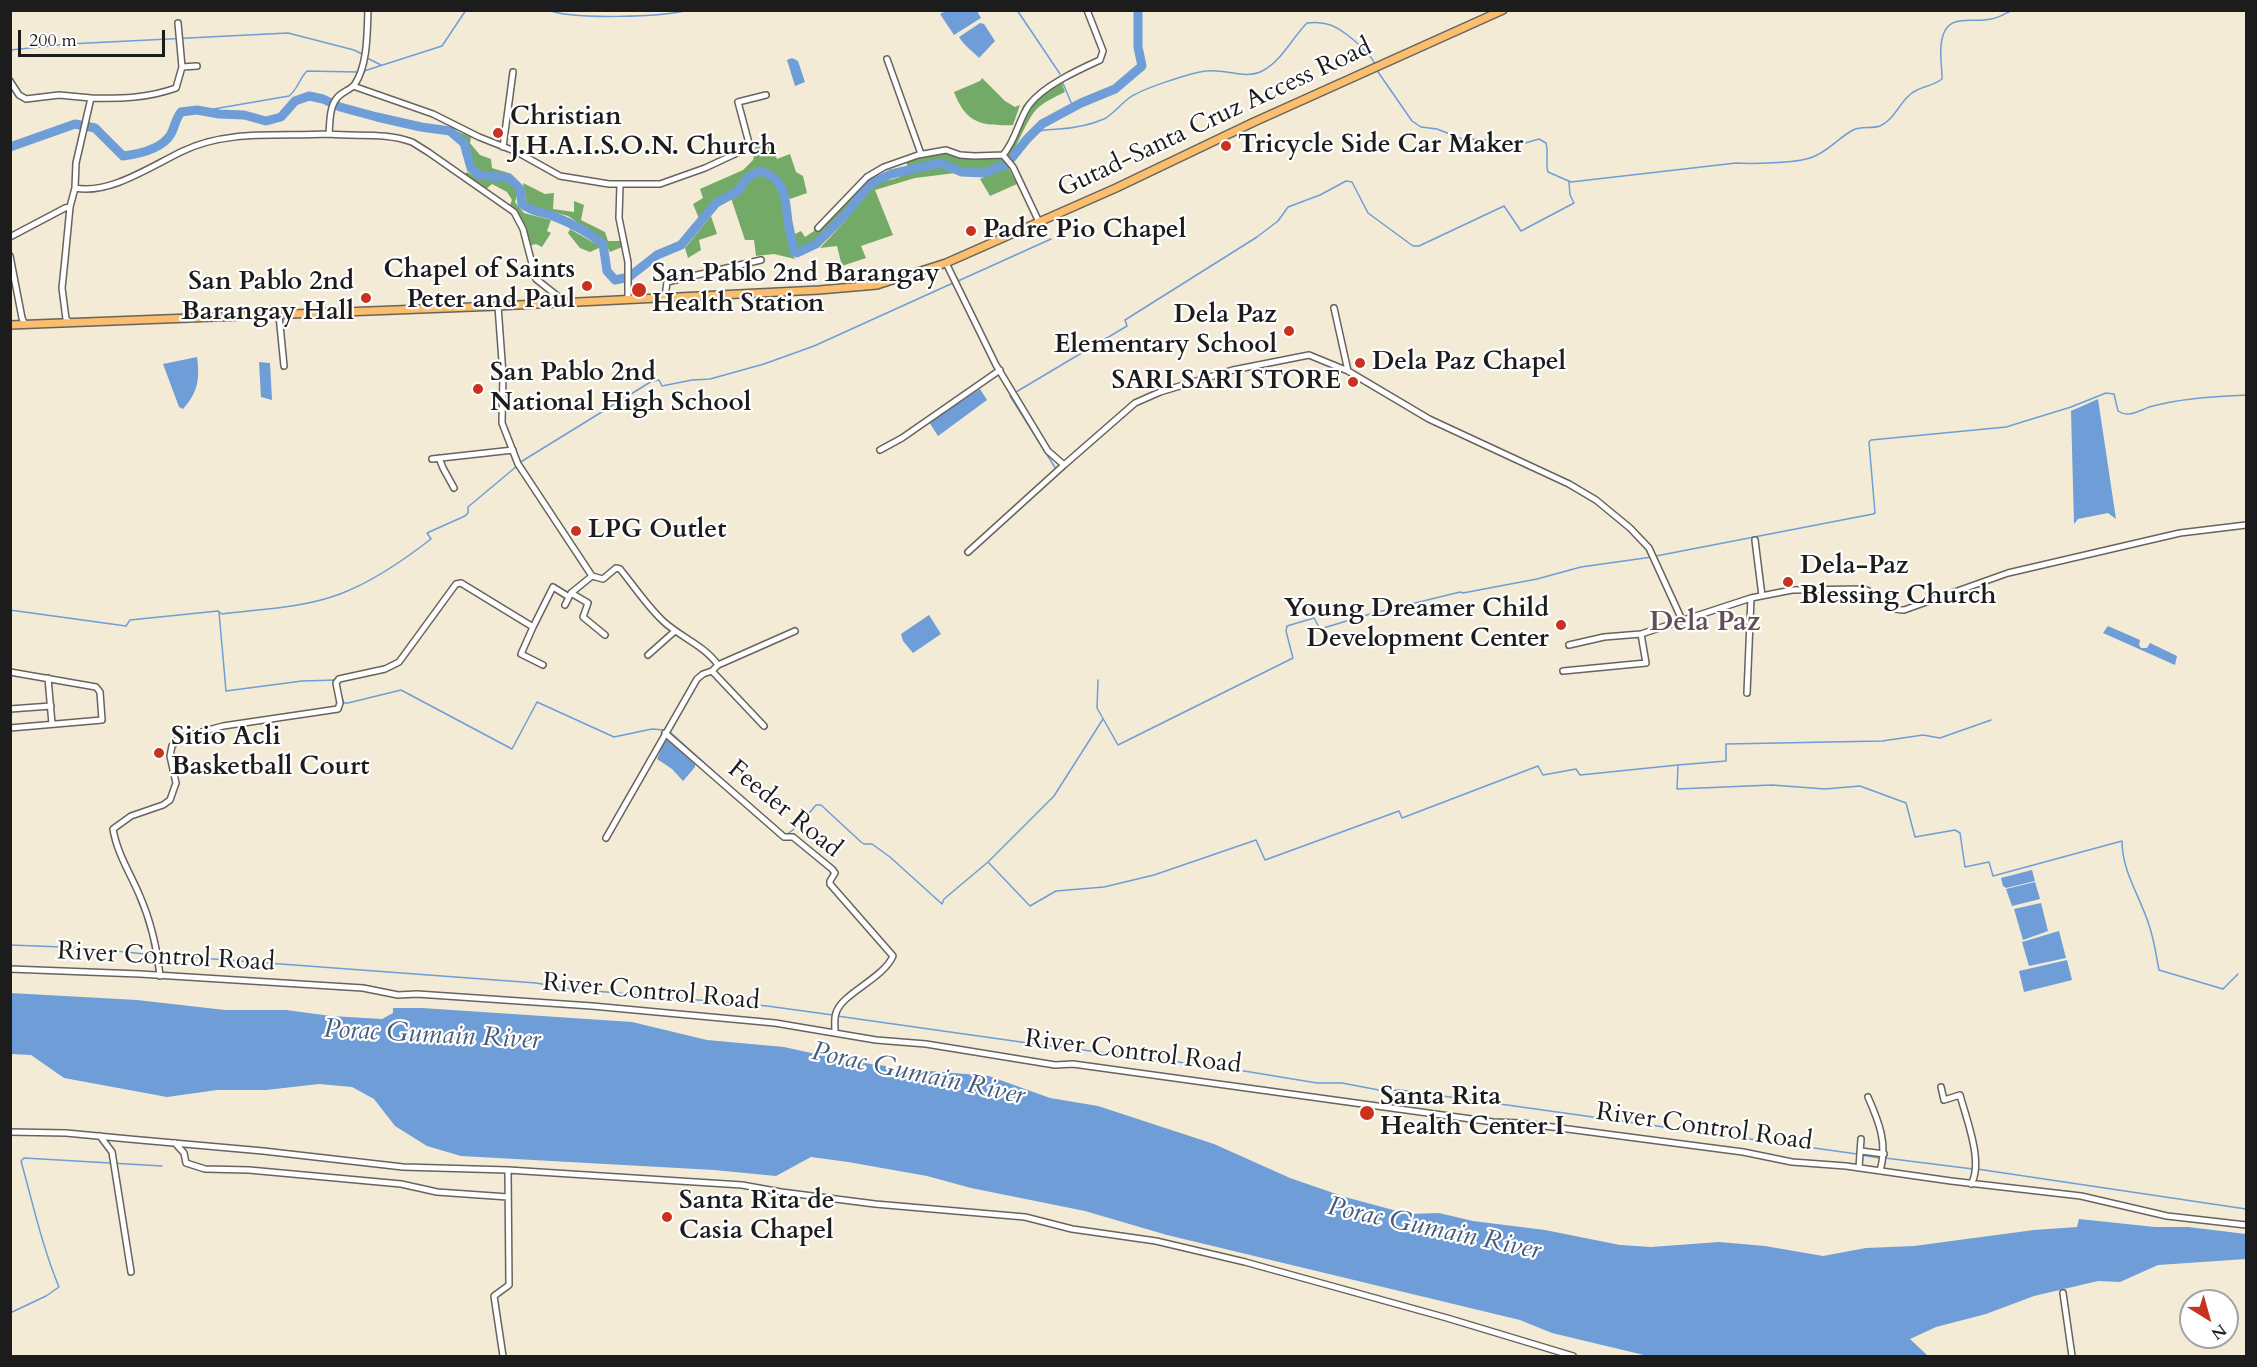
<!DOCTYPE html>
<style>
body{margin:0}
#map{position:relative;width:2257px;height:1367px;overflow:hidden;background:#f3ebd6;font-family:Cardo,serif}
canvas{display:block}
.frame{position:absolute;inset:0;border:12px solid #1c1c1c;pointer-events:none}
.north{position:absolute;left:2179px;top:1289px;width:60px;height:60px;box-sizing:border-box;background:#fff;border:2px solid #a4a4a4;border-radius:50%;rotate:143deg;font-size:16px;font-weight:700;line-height:24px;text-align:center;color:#1c1c1c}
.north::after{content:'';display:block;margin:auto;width:21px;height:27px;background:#c8321e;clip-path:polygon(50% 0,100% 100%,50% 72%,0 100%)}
.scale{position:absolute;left:18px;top:30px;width:147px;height:27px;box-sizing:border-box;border:3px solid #1c1c1c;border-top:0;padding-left:8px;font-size:18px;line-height:21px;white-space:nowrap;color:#1c1c1c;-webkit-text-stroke:4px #fff;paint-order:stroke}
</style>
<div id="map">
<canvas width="2257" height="1367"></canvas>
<div class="frame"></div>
<div class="north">N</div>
<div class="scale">200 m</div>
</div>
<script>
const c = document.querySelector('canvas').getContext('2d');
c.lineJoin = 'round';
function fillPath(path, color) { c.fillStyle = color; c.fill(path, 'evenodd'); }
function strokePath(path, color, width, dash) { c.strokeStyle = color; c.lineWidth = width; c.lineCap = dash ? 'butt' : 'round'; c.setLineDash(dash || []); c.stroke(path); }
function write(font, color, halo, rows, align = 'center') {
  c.font = font + ' Cardo,serif'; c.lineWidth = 4.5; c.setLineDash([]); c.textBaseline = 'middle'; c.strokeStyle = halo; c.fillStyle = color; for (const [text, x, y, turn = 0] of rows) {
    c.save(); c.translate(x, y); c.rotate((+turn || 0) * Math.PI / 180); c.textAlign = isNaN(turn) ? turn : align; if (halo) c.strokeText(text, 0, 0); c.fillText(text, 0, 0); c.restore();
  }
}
fillPath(new Path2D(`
 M982,78L1005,101L1015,107L1020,105L1013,125C982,126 966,124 954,92L980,81Z
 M1060,78L1065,92C1057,96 1048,100 1040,106C1028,115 1018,145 1009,159L1004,153L1023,106L1028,100Z
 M451,129L471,137L470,143L480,155L491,159L492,168L512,174L480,173L472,166L465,140Z
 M770,141L777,159L790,154L796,172L803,176L807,193L790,199L782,183L771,171L759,169L746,175L736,188L713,200L700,221L693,204L703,198L700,189L743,170L753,160L756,146Z
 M945,151L960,156L999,155L1004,162L983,170L964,169L939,161L908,168L905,158Z
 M939,165L955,173L915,178L875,190L893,235L861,246L866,258L842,266L837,246L820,248L849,217V212L872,185L900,177L902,174Z
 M1008,167L1017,184L990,196L980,179Z
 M467,172L478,178L507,179L519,190L515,202L524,213L551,220L547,231L551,233L542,247L536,244L528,246L524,229L509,207L512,200L507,192L492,184L485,190L464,175Z
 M759,174C794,185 781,231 795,259L774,254L756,256L754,240H745L731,198L749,180Z
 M866,181L849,205L816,242L798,250L795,249L793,235L801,231L805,237L814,231L815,226Z
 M523,183L545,194L554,193L553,209L574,212V201L584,205L581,220L605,232L608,241H620L622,247L610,252L604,241L568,216L527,205Z
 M711,216L717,234L699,240L701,250L688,258L685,248Z
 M570,229L601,247L590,252L580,248L568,233Z`), '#74aa67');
fillPath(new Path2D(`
 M946,11H977L981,18L954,35L940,14Z
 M980,23L984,24L995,41L979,58C972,50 966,48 959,37Z
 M792,58L798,61L805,82L795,86L787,60Z
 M197,357C200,378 198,393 183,409L179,407L163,364Z
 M259,362L270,363L272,400L261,397Z
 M980,389L987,400L938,436L929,422Z
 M2098,399L2116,519L2108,513L2078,519L2074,524L2071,411Z
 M929,615L941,634L913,653L903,641L901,634Z
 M2108,626L2140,640L2139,645L2141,648H2147L2150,643L2177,656L2175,665L2103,633Z
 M666,737L695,764V767L683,781L672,769L657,759Z
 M2032,870L2035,881L2006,888L2003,886L2001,878Z
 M2035,882L2040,899L2012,906L2006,889Z
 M2041,903L2048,931L2023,940L2014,909Z
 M2059,931L2066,958L2029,966L2022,942Z
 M2067,960L2072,980L2024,992L2019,971Z
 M10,993L137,1000L225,1010H286L331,1016L382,1019L393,1013V1008H422L632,1022L707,1040L784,1047L843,1060L907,1069L989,1076L1050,1098L1098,1106L1214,1144L1290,1178L1345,1197L1408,1214L1439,1213L1473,1221L1545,1230L1620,1245L1651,1247L1719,1242L1765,1246L1823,1256L1866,1248L1914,1246L2034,1230L2077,1227L2079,1219L2155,1227H2188L2246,1234V1259L2158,1265L2120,1282L2098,1281L2034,1296L1986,1314L1936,1327L1910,1339L1928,1356H1648L1552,1333L1520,1320L1167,1235L1085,1211L971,1188L927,1176L848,1162L811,1157L776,1176L714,1170L461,1156L427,1146L395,1126L374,1099L352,1087L319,1084L266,1090H217L167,1097L64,1078L31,1055L11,1054Z`), '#6e9dd7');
strokePath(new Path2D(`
 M548,10C572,20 663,17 689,10
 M1017,10L1060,74
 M10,50L69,44L288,33L354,50L362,54
 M367,58L381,65
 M1376,69L1412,121L1421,127L1437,129L1462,139L1492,140L1515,146L1539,139L1546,143C1549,154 1545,162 1548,172L1571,182L1736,163C1751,164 1796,163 1810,158C1827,153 1838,138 1853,130C1861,126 1872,129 1880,126C1897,118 1901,97 1917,90C1926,86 1934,85 1942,79C1942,68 1940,57 1941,46C1944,10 1970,24 1991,19C1999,18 2006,13 2013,10
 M364,71L442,46L466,10
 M1062,81L1073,107
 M202,111L289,96C298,89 299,79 307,71L357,72
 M1033,133C1041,129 1049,130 1059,129C1074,128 1090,125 1104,119C1113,114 1120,105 1129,98C1141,89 1190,73 1206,71C1226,68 1245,81 1264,70C1283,59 1292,38 1307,23C1314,22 1320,22 1327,24C1341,27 1369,51 1375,64
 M958,281L1051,239
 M1016,392L1127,326L1125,320L1257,237L1278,221L1288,207L1320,195L1346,181L1352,182L1368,213L1413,246H1419L1504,206L1521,231L1574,203L1570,195L1569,182
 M1010,396L1056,469
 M519,463L652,381L659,380L662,386L692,380L710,379L764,364L814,346L953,283
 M1656,556L1873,514L1875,513L1869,442L1871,440L2006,427L2071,407L2106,393L2114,394L2118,411C2129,419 2141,409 2153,406C2182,398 2216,397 2246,395
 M10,610L126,626L130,620L218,611L222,614C261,609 303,608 340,594C372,582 404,560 431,539L427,533L465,516L468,513V507L517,466
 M219,612L226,691L302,681L336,680
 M1098,680L1097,708L1118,745L1293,658L1286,631L1287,626L1314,618L1320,629L1370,614L1460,592L1463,593L1537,579L1581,567L1652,557
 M341,695L344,703H348L401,690L512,749L537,702L614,737L652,729L666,730
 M670,732L729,785
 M1678,765L1726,761V744L1882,741L1923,735L1940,738L1991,720
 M786,835L798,826L816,805H821L861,842L864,844H872L890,857L942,904L944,899L988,862L1054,796L1103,719
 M988,862L1030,906L1056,891L1104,887L1154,875L1256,840L1265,860L1399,811L1402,818L1538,766L1543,775L1576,769L1580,775L1678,765L1677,789L1772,785L1825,789L1860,786L1906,803L1915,837L1955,830L1960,833L1965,867L1989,862L1993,876L2122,841C2122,872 2140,896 2149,925C2154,939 2156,955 2159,970L2223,989L2238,974
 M10,945L88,948L154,955
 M160,955L536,983L572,989L767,1006L833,1015
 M837,1016L1028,1043L1232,1069L1317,1083H1342L1384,1091L1400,1090L1857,1154
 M1861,1155L1880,1158
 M1885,1158L1973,1169
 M1977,1169L2246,1209
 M10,1313L46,1296L59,1287C42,1246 33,1204 21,1161L24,1158L162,1166`), '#6e9dd7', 1.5);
strokePath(new Path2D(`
 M10,147L75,124L95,128L123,156C139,154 162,149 171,134C175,126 175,120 181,112L197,110L219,114L244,115L266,121L281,117L295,101L309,96L323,99L340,107L377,117L421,127L450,131L464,143L471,168L479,175L509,178L520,189L522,204C532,212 542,212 553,216C571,223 588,232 603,244L607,271L615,280L629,277L657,255L681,245L716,203L738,191L747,178L760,171C787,179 785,199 788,222C790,231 792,241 794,251L797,253L816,244L846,214L870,184L891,174L940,163L962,172L984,173L1007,164L1027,139L1042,124L1081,103L1115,89L1142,66L1138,47V10`), '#6e9dd7', 9);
const minor = new Path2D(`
 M368,10C367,33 368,64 355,84C351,90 341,92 337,98C329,107 330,124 329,134C357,137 385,132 412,142L428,152L514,212L523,229L536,279L565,302
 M178,23L182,67
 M887,59L921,154
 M10,81L19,95L26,99L59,95L91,98
 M353,86L433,114L479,137L517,152L560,176L609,184H660L705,168L750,147L738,102L766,95
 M503,147L513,72
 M1003,155L1013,167L1039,222
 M620,184L619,218L628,262V299
 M75,188C110,195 153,165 183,151C228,129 281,137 329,134
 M818,228L867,177L884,167L918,155L946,150L960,155L975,156L1003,155C1016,140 1018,121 1029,105C1043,86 1078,70 1100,60L1103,51L1087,10
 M10,237L65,208L70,207
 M10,256L22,318L25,325
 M946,263L996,365L1048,451L1064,465L1135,403L1160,392L1233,370L1309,355L1348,371L1429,419L1569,484L1596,500L1630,528L1649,548L1682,620
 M665,297L667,282L761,260
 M498,306L503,375L502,423L518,464L592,576L603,579L616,568L620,569C634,586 647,606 663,621C680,637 704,645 718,665
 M1334,308L1348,371
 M279,315L284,366
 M71,323L66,319L62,288L65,259L70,207L75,188L76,163L91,98C121,99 148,98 176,88L182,67L197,66
 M880,450L902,438L1000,370
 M439,458L443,468L454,488
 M432,459L513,450
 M1755,540L1762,596
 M968,552L1064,465
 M571,593L588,603L583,617L605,635
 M565,605L571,593L592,576
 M533,627L521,654L543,665
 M1569,645L1604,637L1641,634L1751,598L1792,590L1864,589C1882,595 1887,611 1904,610L2008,573L2180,533L2246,525
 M648,655L675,631
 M712,671L764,726
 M1563,671L1646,663L1641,634
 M10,672L96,687L100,692L102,720L10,728
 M48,678L52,724
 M1747,693L1751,598
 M10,709L51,706
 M665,733L784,837H793L832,869L835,873L830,881V884L893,956C883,979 842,993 836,1013C834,1018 835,1027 835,1032
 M606,838L697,679L703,674L712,671L718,665L795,631
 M10,969L140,974L363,988L398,995L417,994L592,1006L775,1023L876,1040L926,1044L1055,1065L1073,1064L1493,1122L1522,1123L1743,1152L1792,1162L1846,1166L1951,1181L2081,1196L2167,1216L2246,1225
 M160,976C157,947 151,921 139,894C130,873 117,853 113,829L131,816L163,805L170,800L176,783L170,756L172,746L179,738L223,726L338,709L340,703L336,683L339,679L385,669L399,662L456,584L461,583L533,627L553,587L569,597
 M1941,1087L1944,1100L1960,1095C1966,1118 1984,1163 1971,1184
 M1868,1097C1879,1122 1888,1144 1880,1171
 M10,1132L66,1133L129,1139L263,1151L403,1167L508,1170L742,1185L781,1192L875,1204L1025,1217L1072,1229L1156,1241L1245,1262L1447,1318L1573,1356
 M100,1136L112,1152L131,1272
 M175,1143L184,1153L186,1163L205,1169L249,1170L401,1184L437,1192L508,1197
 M1861,1151L1884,1154
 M1859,1168L1861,1139
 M2063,1293L2072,1356
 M503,1356L494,1296L509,1285L508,1170`);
const major = new Path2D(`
 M10,325L498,306L819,290L877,285L946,263L1116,188L1254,122L1503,10`);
strokePath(minor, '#67645d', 8);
strokePath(major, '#67645d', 10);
strokePath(minor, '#fff', 5);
strokePath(major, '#fbbd6e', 7);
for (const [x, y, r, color] of [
 [498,133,6,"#c8321e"],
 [1226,146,6,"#c8321e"],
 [971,231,6,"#c8321e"],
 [587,286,6,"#c8321e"],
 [639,290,8,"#c8321e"],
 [366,298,6,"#c8321e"],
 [1289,331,6,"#c8321e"],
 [1360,363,6,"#c8321e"],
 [1353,382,6,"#c8321e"],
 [478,389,6,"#c8321e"],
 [576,531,6,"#c8321e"],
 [1788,582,6,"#c8321e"],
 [1561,625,6,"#c8321e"],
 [159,753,6,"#c8321e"],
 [1367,1113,8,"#c8321e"],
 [667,1217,6,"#c8321e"]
]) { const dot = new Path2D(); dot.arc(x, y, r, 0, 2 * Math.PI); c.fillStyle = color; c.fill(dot); strokePath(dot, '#fff', 2); }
write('bold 26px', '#1c1c1c', '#fff', [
 ["Christian",510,118],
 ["J.H.A.I.S.O.N. Church",510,148],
 ["Tricycle Side Car Maker",1238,146],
 ["Padre Pio Chapel",983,231],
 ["Chapel of Saints",575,271,"right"],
 ["Peter and Paul",575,301,"right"],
 ["San Pablo 2nd Barangay",652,275],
 ["Health Station",652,305],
 ["San Pablo 2nd",354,283,"right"],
 ["Barangay Hall",354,313,"right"],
 ["Dela Paz",1277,316,"right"],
 ["Elementary School",1277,346,"right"],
 ["Dela Paz Chapel",1372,363],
 ["San Pablo 2nd",490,374],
 ["National High School",490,404],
 ["SARI SARI STORE",1341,382,"right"],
 ["LPG Outlet",588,531],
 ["Dela-Paz",1800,567],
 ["Blessing Church",1800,597],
 ["Young Dreamer Child",1549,610,"right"],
 ["Development Center",1549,640,"right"],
 ["Sitio Acli",171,738],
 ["Basketball Court",171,768],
 ["Santa Rita",1380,1098],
 ["Health Center I",1380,1128],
 ["Santa Rita de",679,1202],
 ["Casia Chapel",679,1232]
], 'left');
write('26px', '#1c1c1c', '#fff', [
 ["Gutad-Santa Cruz Access Road",1215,119,-25],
 ["Feeder Road",784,810,39],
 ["River Control Road",166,958,3],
 ["River Control Road",651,993,5],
 ["River Control Road",1133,1053,7],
 ["River Control Road",1704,1128,8]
]);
write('italic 27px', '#455c7a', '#fff', [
 ["Porac Gumain River",432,1036,3],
 ["Porac Gumain River",918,1075,12],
 ["Porac Gumain River",1434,1230,12]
]);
write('bold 28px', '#614e57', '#fff', [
 ["Dela Paz",1705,624]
]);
</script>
